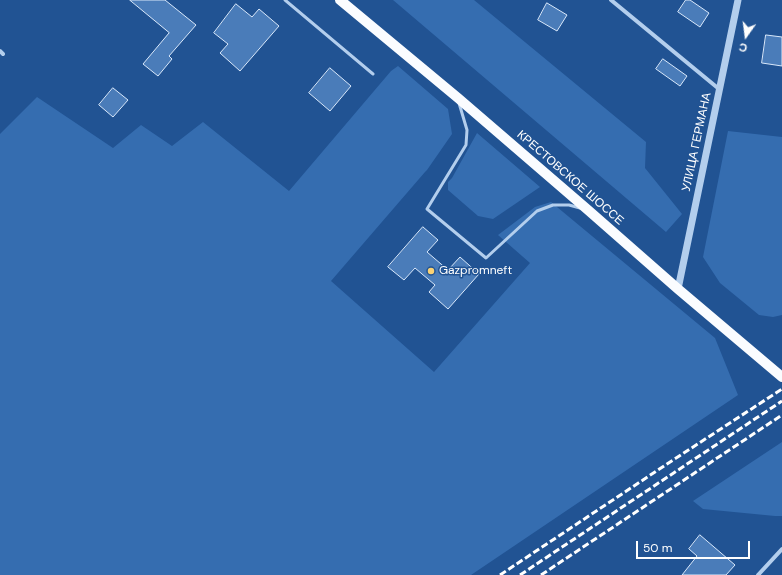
<!DOCTYPE html>
<meta charset="utf-8">
<style>
body{margin:0}
#map{position:relative;width:782px;height:575px;overflow:hidden;background:#215393;font-family:"DM Sans",sans-serif}
canvas{display:block}
.north{position:absolute;left:726px;top:16px;width:40px;height:40px;-webkit-text-stroke:3px #215393;paint-order:stroke;rotate:194deg;font-size:11px;font-weight:700;line-height:16px;text-align:center;color:#fff}
.north::after{content:'';display:block;margin:auto;width:14px;height:18px;background:#fff;clip-path:polygon(50% 0,100% 100%,50% 72%,0 100%)}
.scale{position:absolute;left:636px;top:541px;width:114px;height:18px;box-sizing:border-box;border:2px solid #fff;border-top:0;padding-left:5px;font-size:12px;line-height:14px;white-space:nowrap;color:#fff;-webkit-text-stroke:3px #215393;paint-order:stroke}
</style>
<div id="map">
<canvas width="782" height="575"></canvas>
<div class="north">С</div>
<div class="scale">50 m</div>
</div>
<script>
const c = document.querySelector('canvas').getContext('2d');
c.lineJoin = 'round';
function fillPath(path, color) { c.fillStyle = color; c.fill(path, 'evenodd'); }
function strokePath(path, color, width, dash) { c.strokeStyle = color; c.lineWidth = width; c.lineCap = dash ? 'butt' : 'round'; c.setLineDash(dash || []); c.stroke(path); }
function write(font, color, halo, rows, align = 'center') {
  c.font = font + ' "DM Sans",sans-serif'; c.lineWidth = 3; c.setLineDash([]); c.textBaseline = 'middle'; c.strokeStyle = halo; c.fillStyle = color; for (const [text, x, y, turn = 0] of rows) {
    c.save(); c.translate(x, y); c.rotate((+turn || 0) * Math.PI / 180); c.textAlign = isNaN(turn) ? turn : align; if (halo) c.strokeText(text, 0, 0); c.fillText(text, 0, 0); c.restore();
  }
}
fillPath(new Path2D(`
 M393,0H474L646,142L645,168L682,214L666,232Z
 M398,66L448,109L452,134L427,170L425,172L331,281L434,372L530,263L498,235L535,207L551,202L715,338L738,395L471,575H0V134L37,97L113,148L141,125L172,146L203,122L289,191L391,71Z
 M728,131L782,137V315L773,317L759,315L720,283L703,257Z
 M477,133L540,187L493,219L478,216L448,190V182L452,178Z
 M782,442V516H775L703,509L693,501Z`), '#356db0');
const building = new Path2D(`
 M130,0H165L196,25L169,56L172,59L158,76L143,64L169,33Z
 M686,0H690L709,13L700,27L678,12Z
 M547,3L567,15L557,31L538,20Z
 M236,4L252,17L259,9L279,26L240,71L220,53L228,44L214,33Z
 M766,35L782,37V66L762,63Z
 M663,59L687,76L680,86L656,69Z
 M330,68L351,86L330,111L309,93Z
 M113,88L128,100L113,117L99,105Z
 M423,227L438,240L427,252L448,270L460,257L479,274L448,309L429,292L435,285L415,268L404,280L388,267Z
 M700,535L735,565L726,575H682L697,556L689,549Z`);
fillPath(building, '#4a7cb9');
strokePath(building, '#d9e8fa', 1);
strokePath(new Path2D(`
 M285,0L373,74
 M459,103L467,130L466,145L427,209L486,258L537,211L553,205H569L580,208`), '#b3ceed', 3);
strokePath(new Path2D(`
 M611,0L719,89
 M0,51L3,54
 M758,575L782,549`), '#b3ceed', 4);
strokePath(new Path2D(`
 M678,289L738,0`), '#b3ceed', 7);
strokePath(new Path2D(`
 M340,0L458,98L588,210L678,289L782,377`), '#fafcff', 10);
strokePath(new Path2D(`
 M500,575L667,464L782,389
 M520,575L782,401
 M541,575L782,415`), '#fff', 3, [7, 3]);
for (const [x, y, r, color] of [
 [431,271,4,"#fad275"]
]) { const dot = new Path2D(); dot.arc(x, y, r, 0, 2 * Math.PI); c.fillStyle = color; c.fill(dot); strokePath(dot, '#215393', 1.5); }
write('12px', '#fff', '#215393', [
 ["УЛИЦА ГЕРМАНА",697,142,-78],
 ["КРЕСТОВСКОЕ ШОССЕ",570,178,41]
]);
write('12px', '#fff', '#215393', [
 ["Gazpromneft",439,271]
], 'left');
</script>
